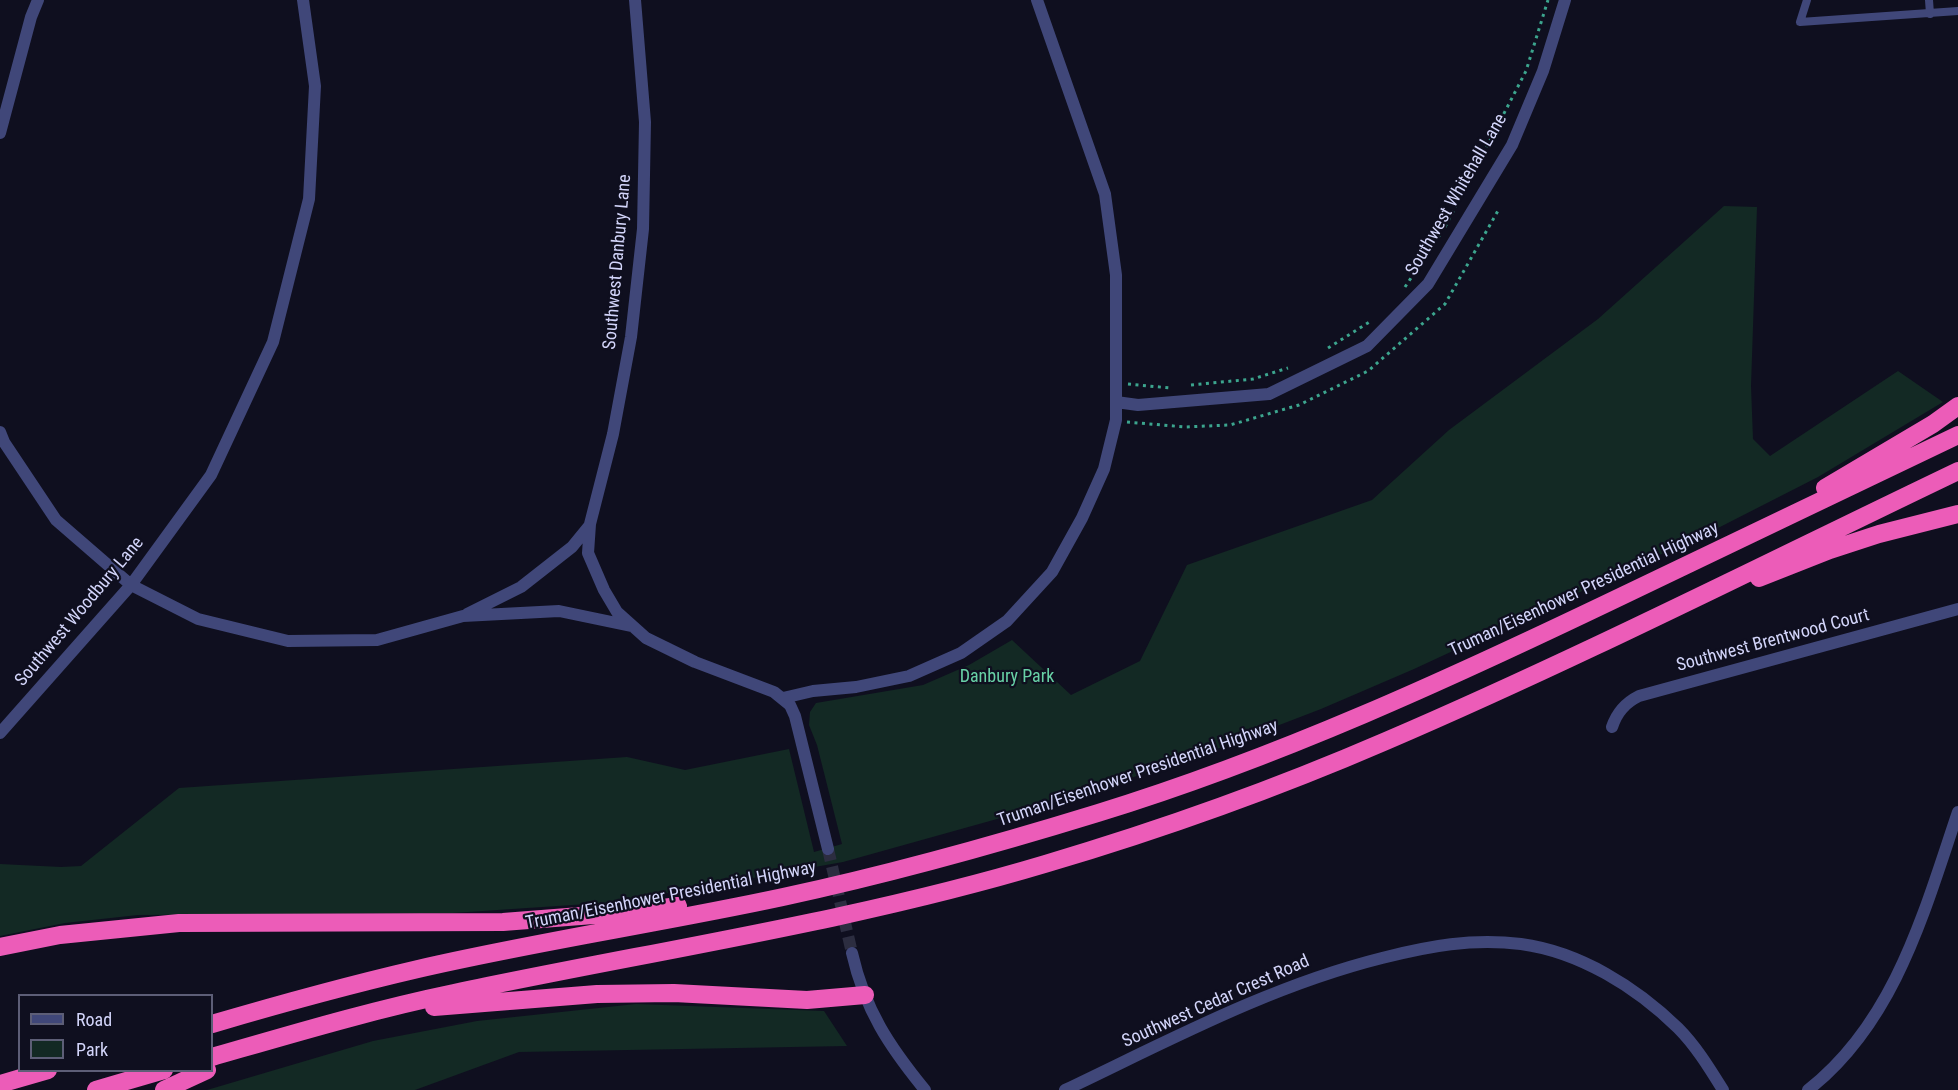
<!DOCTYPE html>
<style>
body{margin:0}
#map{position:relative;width:1958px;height:1090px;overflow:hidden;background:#0f0f1f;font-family:"Roboto Condensed",sans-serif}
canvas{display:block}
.legend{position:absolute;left:18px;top:994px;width:195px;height:78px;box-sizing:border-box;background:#0f0f1f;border:2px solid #5d5e77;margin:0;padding:8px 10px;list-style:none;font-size:18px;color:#d3d5fa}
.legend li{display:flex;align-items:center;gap:12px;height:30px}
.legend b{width:30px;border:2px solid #5d5e77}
</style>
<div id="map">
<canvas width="1958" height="1090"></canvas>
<ul class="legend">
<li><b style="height:8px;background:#404779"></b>Road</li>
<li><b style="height:16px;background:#132924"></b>Park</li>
</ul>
</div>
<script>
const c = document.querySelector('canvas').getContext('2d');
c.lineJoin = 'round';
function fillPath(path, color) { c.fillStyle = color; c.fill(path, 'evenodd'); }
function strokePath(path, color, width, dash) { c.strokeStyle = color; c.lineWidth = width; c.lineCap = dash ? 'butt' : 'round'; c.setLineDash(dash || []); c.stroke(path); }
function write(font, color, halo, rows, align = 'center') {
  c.font = font + ' "Roboto Condensed",sans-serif'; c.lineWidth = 4.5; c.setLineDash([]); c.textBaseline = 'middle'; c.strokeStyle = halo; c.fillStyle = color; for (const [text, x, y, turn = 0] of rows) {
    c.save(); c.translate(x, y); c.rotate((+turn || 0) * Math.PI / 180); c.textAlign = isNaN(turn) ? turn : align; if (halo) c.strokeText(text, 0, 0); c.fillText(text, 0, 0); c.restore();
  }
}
fillPath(new Path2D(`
 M1724,206L1757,207L1751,386L1753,439L1770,456L1898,371L1943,402L1818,477L1720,527L1414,669L1321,709L1196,757L1040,807L843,862L617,902L453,913L138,915L65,923L0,936V864L61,867L81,866L179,788L627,757L685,770L789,749L814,852L842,844L817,745L809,725L810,712L816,703L923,685L969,665L1012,640L1071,695L1140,661L1187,565L1372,500L1449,430L1598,319Z
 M636,1004L824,1011L847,1046L519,1052L415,1090H207L373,1041L477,1021Z`), '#132924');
strokePath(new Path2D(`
 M828,849L852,953`), '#2c2d40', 12, [12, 6]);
strokePath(new Path2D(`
 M1445,227L1526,71L1548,0
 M1405,287L1441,233
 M1328,348L1371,321
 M1128,384L1170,388
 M1191,385L1253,379L1288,368
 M1127,422L1185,427L1230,425L1299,405L1368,371L1445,304L1499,209`), '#3ca58e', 3, [3, 4.5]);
strokePath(new Path2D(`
 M1807,0L1800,22L1958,11
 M1929,0L1930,14`), '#404779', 8);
strokePath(new Path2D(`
 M635,0L645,122L643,229L631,337L613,434L590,524L588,553L604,590L617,612L646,638L695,662L774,692L790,705L795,716L828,849
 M0,133L31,17L38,0
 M1116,402L1138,405L1269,394L1367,346L1428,284L1512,145L1543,71L1565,0
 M0,432L4,442L56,520L131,585L198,619L288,641L377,640L463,616L559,611L631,626
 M467,614L521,587L572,547L590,525
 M783,698L813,691L856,687L909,676L961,653L1007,621L1052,572L1082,518L1104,469L1116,420V275L1105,194L1037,0
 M1612,727C1617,712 1625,703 1639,696L1958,609
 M0,733L131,585L211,475L273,342L309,199L315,86L303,0
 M852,953C865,1010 889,1046 925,1090
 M1065,1090C1168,1041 1270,986 1382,958C1429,946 1472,938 1521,944C1580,952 1636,987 1678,1028C1696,1046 1710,1069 1723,1090
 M1808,1090C1895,1022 1924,912 1958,812`), '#404779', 12);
strokePath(new Path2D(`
 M1825,488L1933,424L1958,406
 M1759,578L1830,550L1879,534L1958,514
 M0,947L60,935L179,923L503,922L632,912L678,906
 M434,1007L597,994L674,993L807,1000L865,995
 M212,1024C280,1004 349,985 418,969C539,941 662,923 783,897C890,874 994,845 1098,813C1280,757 1451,678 1622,596C1734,542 1846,489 1958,435
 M212,1057C292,1034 372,1010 454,993C652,951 851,922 1045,864C1160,830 1275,789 1386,741C1579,658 1768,562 1958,471
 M0,1084L48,1070
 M96,1090L164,1070
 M164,1090L207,1070`), '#ec5cb8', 18);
write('18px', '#d3d5fa', '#0f0f1f', [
 ["Southwest Whitehall Lane",1457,195,-60],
 ["Southwest Danbury Lane",618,262,-85],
 ["Truman/Eisenhower Presidential Highway",1584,590,-25],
 ["Southwest Woodbury Lane",80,612,-50],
 ["Southwest Brentwood Court",1773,641,-15],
 ["Truman/Eisenhower Presidential Highway",1138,774,-19],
 ["Truman/Eisenhower Presidential Highway",671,896,-11],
 ["Southwest Cedar Crest Road",1216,1002,-24]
]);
write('18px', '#68d1a6', '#0f0f1f', [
 ["Danbury Park",1007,677]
]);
</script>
